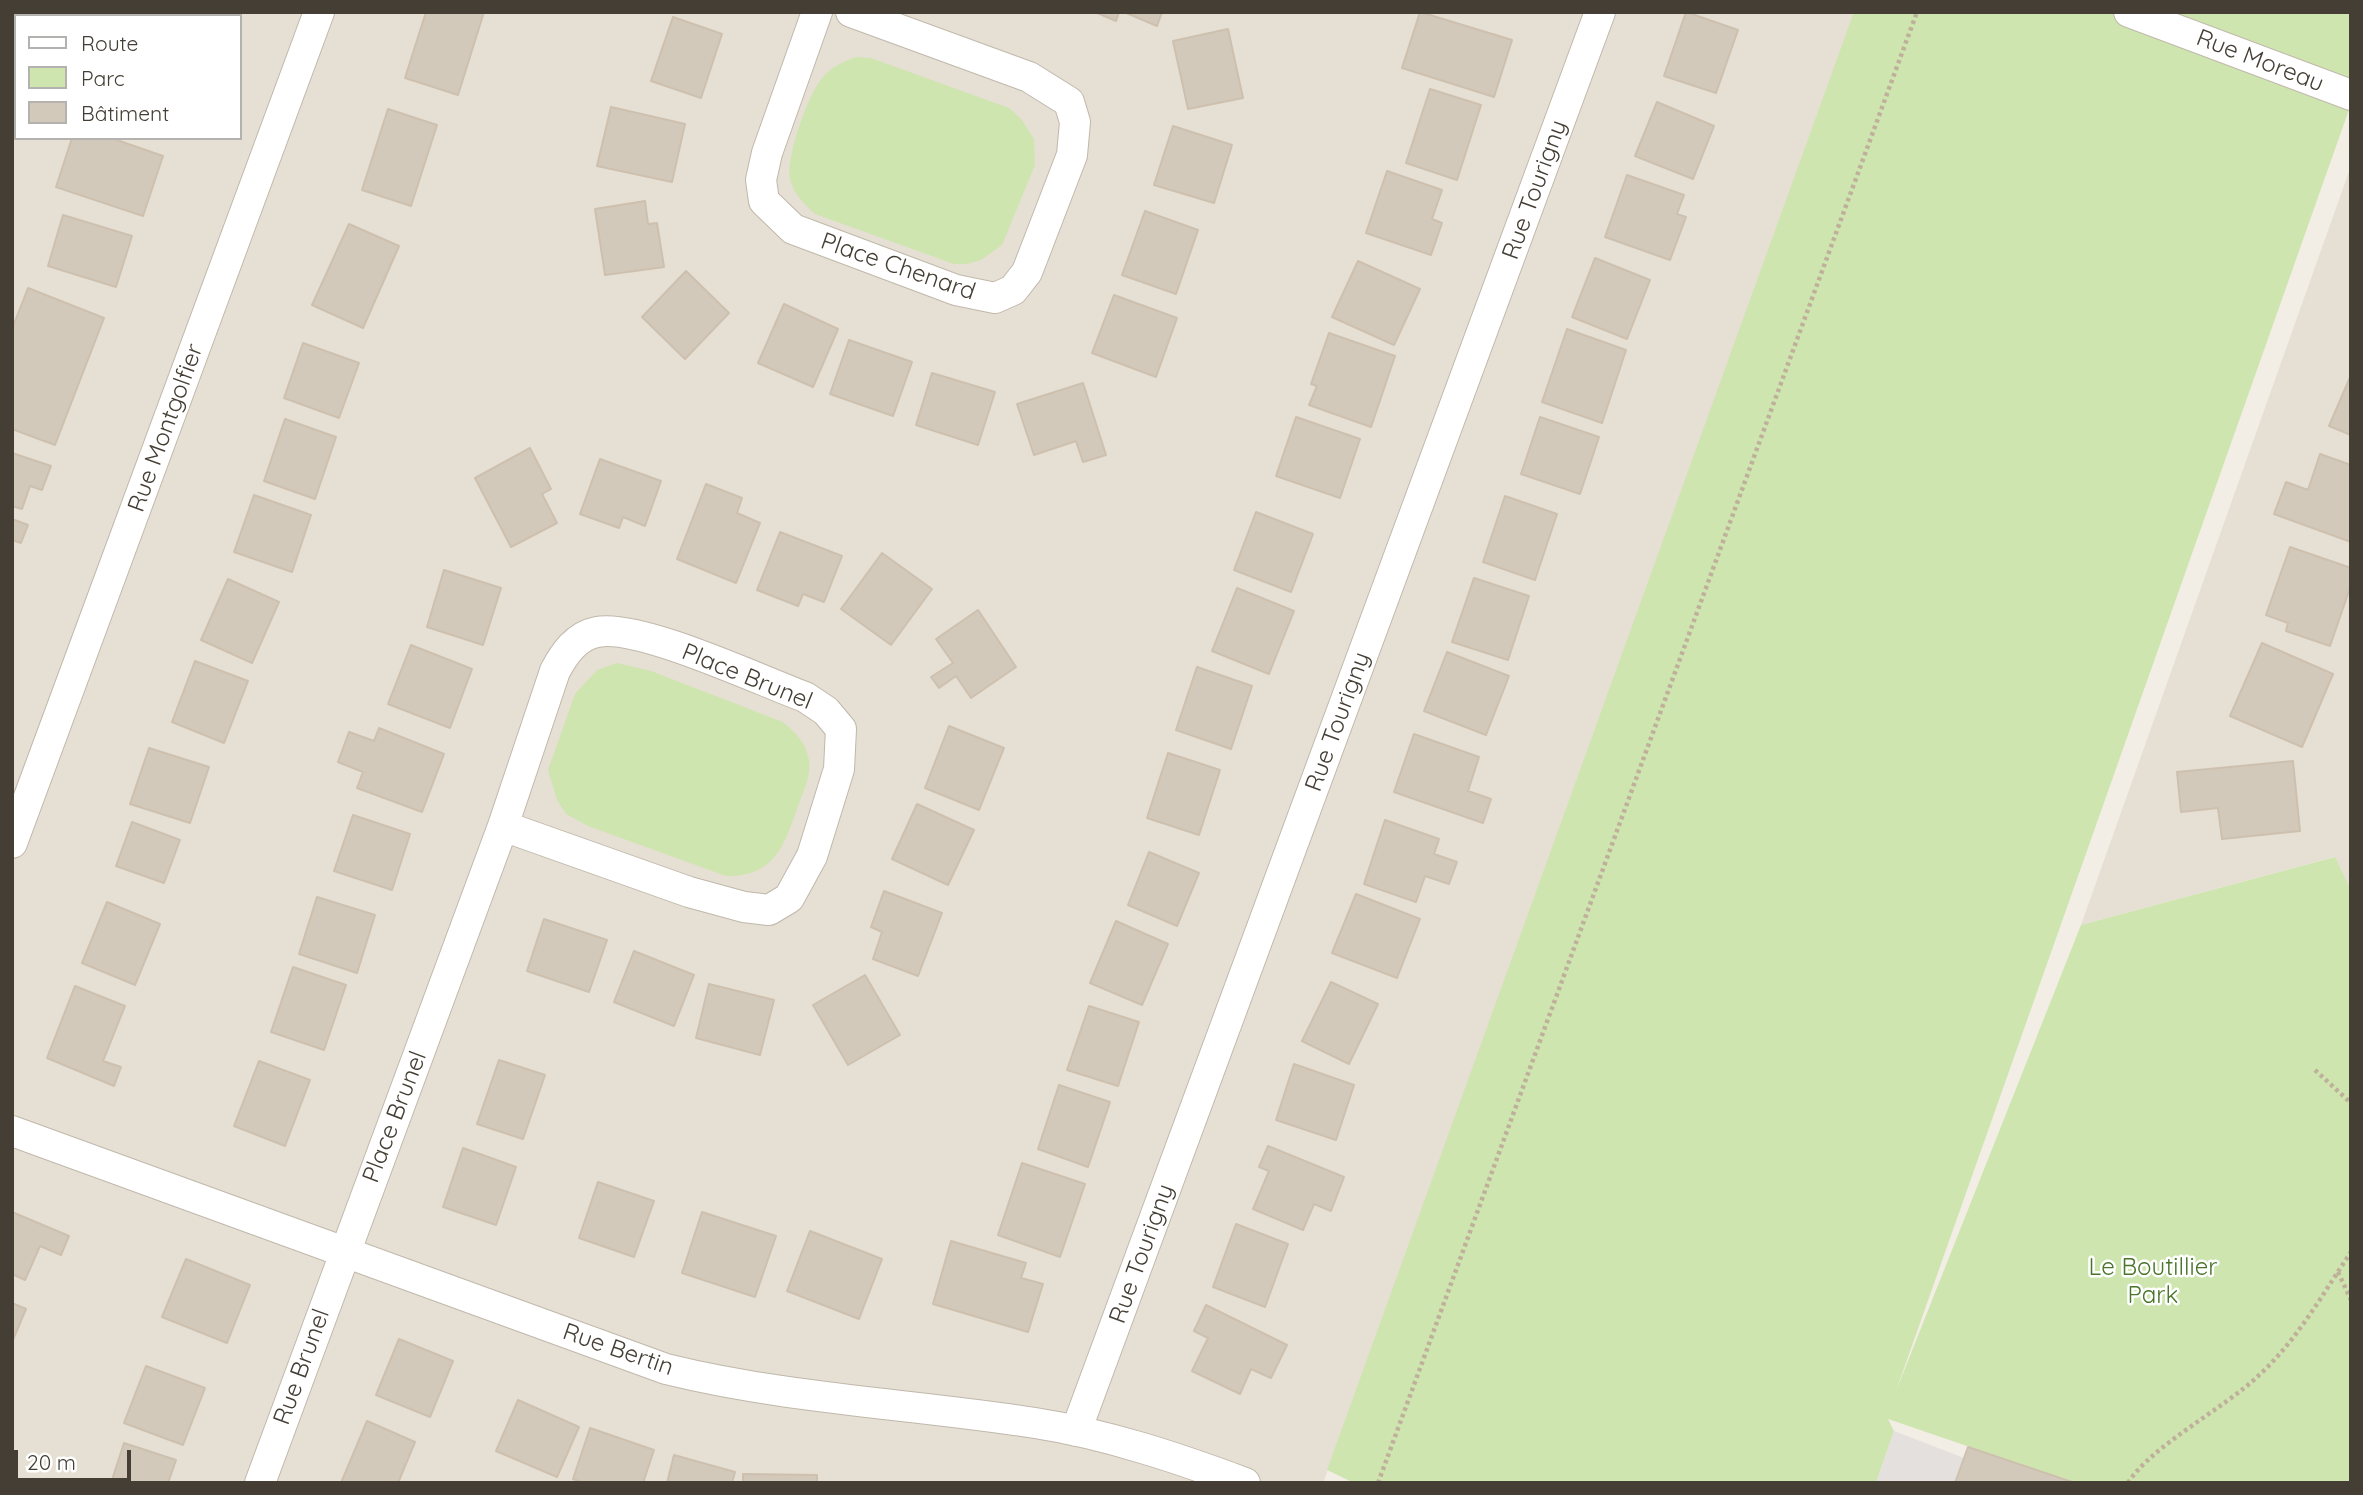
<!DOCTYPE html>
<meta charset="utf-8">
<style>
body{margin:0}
#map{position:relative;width:2363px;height:1495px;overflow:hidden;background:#f2eee5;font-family:Quicksand,sans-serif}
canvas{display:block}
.frame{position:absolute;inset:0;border:14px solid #443e35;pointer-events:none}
.legend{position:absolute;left:14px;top:14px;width:228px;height:126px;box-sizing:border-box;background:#fff;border:2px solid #b4b2ae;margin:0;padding:9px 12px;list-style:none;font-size:21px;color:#443e35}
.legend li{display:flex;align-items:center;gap:14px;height:35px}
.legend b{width:35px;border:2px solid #b4b2ae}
.scale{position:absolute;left:14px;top:1450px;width:117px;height:32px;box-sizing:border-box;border:4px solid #443e35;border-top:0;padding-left:9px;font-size:21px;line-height:24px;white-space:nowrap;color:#443e35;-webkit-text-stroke:5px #fff;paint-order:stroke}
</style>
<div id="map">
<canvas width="2363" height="1495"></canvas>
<div class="frame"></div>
<ul class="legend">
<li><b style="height:9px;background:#fff"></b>Route</li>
<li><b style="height:19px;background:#cfe5af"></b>Parc</li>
<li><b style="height:19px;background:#d3c9bb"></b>Bâtiment</li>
</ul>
<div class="scale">20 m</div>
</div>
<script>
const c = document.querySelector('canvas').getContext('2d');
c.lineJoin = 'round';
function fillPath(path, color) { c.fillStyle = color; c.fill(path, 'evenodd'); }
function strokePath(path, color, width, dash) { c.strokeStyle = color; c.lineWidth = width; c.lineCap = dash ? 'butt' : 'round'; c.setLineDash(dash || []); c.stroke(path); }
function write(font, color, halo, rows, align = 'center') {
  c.font = font + ' Quicksand,sans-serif'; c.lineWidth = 5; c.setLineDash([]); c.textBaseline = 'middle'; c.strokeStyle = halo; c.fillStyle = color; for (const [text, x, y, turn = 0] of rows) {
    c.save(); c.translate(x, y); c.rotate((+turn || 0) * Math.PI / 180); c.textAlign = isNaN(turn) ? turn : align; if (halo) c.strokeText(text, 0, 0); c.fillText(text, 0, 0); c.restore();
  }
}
fillPath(new Path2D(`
 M12,12H1860L1323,1483H12ZM16,16H240V138H16Z
 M2351,166V890L2334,857L2081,925Z`), '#e6dfd3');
fillPath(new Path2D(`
 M1854,12H2351V104L1896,1391L2081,925L2335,857L2351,890V1483H2075L1888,1419L1894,1431L1876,1483H1354L1327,1470Z
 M856,57L871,58L1009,108L1022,120L1034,139L1035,165L1002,245L981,260L967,264H954L815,214C804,204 793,193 790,179C786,157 807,98 820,81C829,68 842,62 856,57Z
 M617,663L651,671L783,722C796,733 807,744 809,761C811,776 804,790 799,803C785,843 776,877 726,876L588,826L566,814L557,800L548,770L575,694L597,670Z`), '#cfe5af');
fillPath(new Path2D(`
 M1894,1431L1964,1458L1955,1483H1876Z`), '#e3e0dd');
const building = new Path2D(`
 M143,12H210L208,16H142Z
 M426,12H484L458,95L405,78Z
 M1095,12H1119L1116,21Z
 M1124,12H1162L1157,26Z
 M1420,12L1512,40L1494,97L1402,68Z
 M1686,12L1738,30L1716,93L1664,76Z
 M673,17L722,34L701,98L651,81Z
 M1228,29L1243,98L1188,109L1173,41Z
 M1430,89L1481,105L1457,180L1406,163Z
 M1657,102L1714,126L1693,179L1635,156Z
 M611,107L685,124L672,182L597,166Z
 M388,109L437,125L411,206L362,190Z
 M1173,126L1232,145L1214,203L1154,185Z
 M72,138H111L163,156L143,216L56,187Z
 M1387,171L1442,190L1432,219L1442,223L1431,255L1366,233Z
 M1627,175L1684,195L1677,214L1686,217L1670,260L1605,237Z
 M645,201L648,224L657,223L664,267L605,275L595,209Z
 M1145,211L1198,230L1176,294L1122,275Z
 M63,215L132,236L116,287L48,266Z
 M349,224L399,246L363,328L312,305Z
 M1595,258L1650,280L1627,339L1572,317Z
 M1358,261L1420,289L1394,345L1332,317Z
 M686,271L729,313L685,359L642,317Z
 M28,288L104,318L55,445L12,429V329Z
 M1114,295L1177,318L1156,377L1092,353Z
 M784,304L838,329L813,387L758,363Z
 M1567,329L1626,350L1602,423L1542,402Z
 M1329,333L1395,356L1371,427L1309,405L1317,386L1311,384Z
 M849,340L912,362L893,416L830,394Z
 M303,343L359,363L339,418L284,398Z
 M932,373L995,392L978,445L916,425Z
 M2351,375V435L2329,426Z
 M1083,383L1106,455L1083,462L1076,441L1034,455L1017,404Z
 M1296,417L1360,439L1340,498L1276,476Z
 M1540,417L1599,437L1580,494L1521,474Z
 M285,419L336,437L315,499L264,481Z
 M530,448L551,489L542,494L557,523L511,547L475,478Z
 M12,453L51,466L42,490L30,486L22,509L12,506Z
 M2320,454L2351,465V542L2274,514L2286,482L2308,490Z
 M600,459L661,481L645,526L623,517L619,528L580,514Z
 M706,484L742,498L737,513L760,523L736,583L677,559Z
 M254,495L311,515L292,572L234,552Z
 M1505,496L1557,514L1535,580L1483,562Z
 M1256,512L1313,534L1291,592L1234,570Z
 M12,519L28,525L21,543L12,540Z
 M780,532L842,556L824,602L803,594L798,606L757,590Z
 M2290,547L2351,568V585L2330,646L2286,631L2288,623L2266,615Z
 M882,553L932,589L891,645L841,609Z
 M444,570L501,588L483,645L427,627Z
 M1474,578L1529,596L1508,660L1452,642Z
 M228,579L279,602L252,663L201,640Z
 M1237,588L1294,611L1269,674L1212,651Z
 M978,610L1016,667L971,698L956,676L939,688L931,677L953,663L936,639Z
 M2262,643L2333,674L2302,747L2230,716Z
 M411,645L472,669L450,728L388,704Z
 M1447,652L1509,676L1486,735L1424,711Z
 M195,661L248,681L224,743L172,722Z
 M1197,667L1252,686L1231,749L1176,730Z
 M949,726L1004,748L979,810L925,788Z
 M379,728L444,754L422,812L357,788L363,772L338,762L349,732L374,741Z
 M1414,734L1479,757L1468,791L1491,799L1483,823L1394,792Z
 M149,748L209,767L190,823L130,804Z
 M1168,753L1220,770L1199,835L1147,818Z
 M2293,761L2300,831L2222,839L2218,808L2181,812L2177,772Z
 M917,804L974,830L948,885L892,859Z
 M353,815L410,834L392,890L334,871Z
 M1385,820L1439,839L1434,854L1457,862L1449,884L1425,876L1416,902L1364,884Z
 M132,822L180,840L164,883L116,866Z
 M1149,852L1199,873L1177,926L1128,905Z
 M884,891L942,913L918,976L873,959L882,932L871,927Z
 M1356,894L1420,919L1397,978L1332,953Z
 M317,897L375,915L357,973L299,954Z
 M107,902L160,924L135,985L82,963Z
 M544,919L607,940L589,992L527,971Z
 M1116,921L1168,944L1142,1005L1090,983Z
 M634,951L694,975L674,1026L614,1002Z
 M293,967L346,985L324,1050L271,1032Z
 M865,975L900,1035L848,1065L813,1005Z
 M1331,982L1378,1004L1349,1064L1302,1041Z
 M709,984L774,1000L760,1055L696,1038Z
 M75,986L125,1006L103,1061L121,1067L114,1086L47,1058Z
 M1089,1006L1139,1022L1118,1086L1067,1070Z
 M499,1060L545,1075L523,1139L477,1124Z
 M259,1061L310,1080L285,1146L234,1126Z
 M1294,1064L1354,1085L1336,1140L1276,1120Z
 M1059,1085L1110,1102L1088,1167L1038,1149Z
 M1268,1146L1344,1177L1331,1211L1314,1204L1303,1230L1253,1209L1269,1171L1259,1167Z
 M463,1148L516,1167L496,1225L443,1207Z
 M1022,1163L1085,1184L1060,1257L998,1235Z
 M598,1182L654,1201L634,1257L579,1238Z
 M12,1212L69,1236L61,1255L40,1246L25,1280L12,1274Z
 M702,1212L776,1236L755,1297L682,1273Z
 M1236,1224L1288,1244L1265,1307L1213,1287Z
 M810,1231L882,1259L859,1319L787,1291Z
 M951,1241L1026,1263L1021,1278L1043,1284L1028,1332L933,1304Z
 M186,1259L250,1285L227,1343L162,1317Z
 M12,1303L26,1309L12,1342Z
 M1206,1305L1287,1345L1271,1378L1251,1369L1240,1394L1192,1371L1208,1338L1194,1331Z
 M399,1339L453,1361L430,1417L376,1395Z
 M146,1366L205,1388L183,1445L124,1423Z
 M518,1400L579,1427L557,1477L496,1451Z
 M367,1421L415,1442L398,1483H341Z
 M590,1428L654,1450L643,1483H584L573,1479Z
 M124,1443L176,1460L168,1483H111Z
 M1968,1447L2075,1483H1955Z
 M674,1455L735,1472L732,1483H667Z
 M743,1474L817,1475V1483H743Z`);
fillPath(building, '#d3c9bb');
strokePath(building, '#cec0ae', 2);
const minor = new Path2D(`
 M817,12L767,153L761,180L764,201L793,229L956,290L995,298L1013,290L1027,272L1072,155L1075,122L1069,102L1029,77L851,12
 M2129,12L2351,95
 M12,843L319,12
 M12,1131L666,1369C788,1399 912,1404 1035,1423C1106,1434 1178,1458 1245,1483
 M1076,1431L1600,12
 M260,1483L503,826L555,671C564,654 576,636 597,632C638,623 761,681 805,697L826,711L841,729L839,769L812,856L789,898L769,910L744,907L689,892L503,826`);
strokePath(minor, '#c0b8ab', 32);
strokePath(new Path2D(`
 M2315,1070L2351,1103
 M2338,1272L2351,1300
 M1378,1483L1917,12
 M2128,1483C2150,1447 2223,1409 2257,1377C2296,1342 2322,1295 2351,1252`), '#beb09a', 4.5, [3.5, 3.5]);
strokePath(minor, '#fff', 30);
write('24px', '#443e35', '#fff', [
 ["Rue Moreau",2260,61,21],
 ["Rue Tourigny",1535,190,-70],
 ["Place Chenard",898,267,19],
 ["Rue Montgolfier",166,428,-70],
 ["Place Brunel",747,677,22],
 ["Rue Tourigny",1338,722,-70],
 ["Place Brunel",395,1117,-69],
 ["Rue Tourigny",1142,1254,-70],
 ["Rue Bertin",618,1350,19],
 ["Rue Brunel",302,1367,-70]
]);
write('24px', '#49742a', '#fff', [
 ["Le Boutillier",2153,1268],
 ["Park",2153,1296]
]);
</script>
